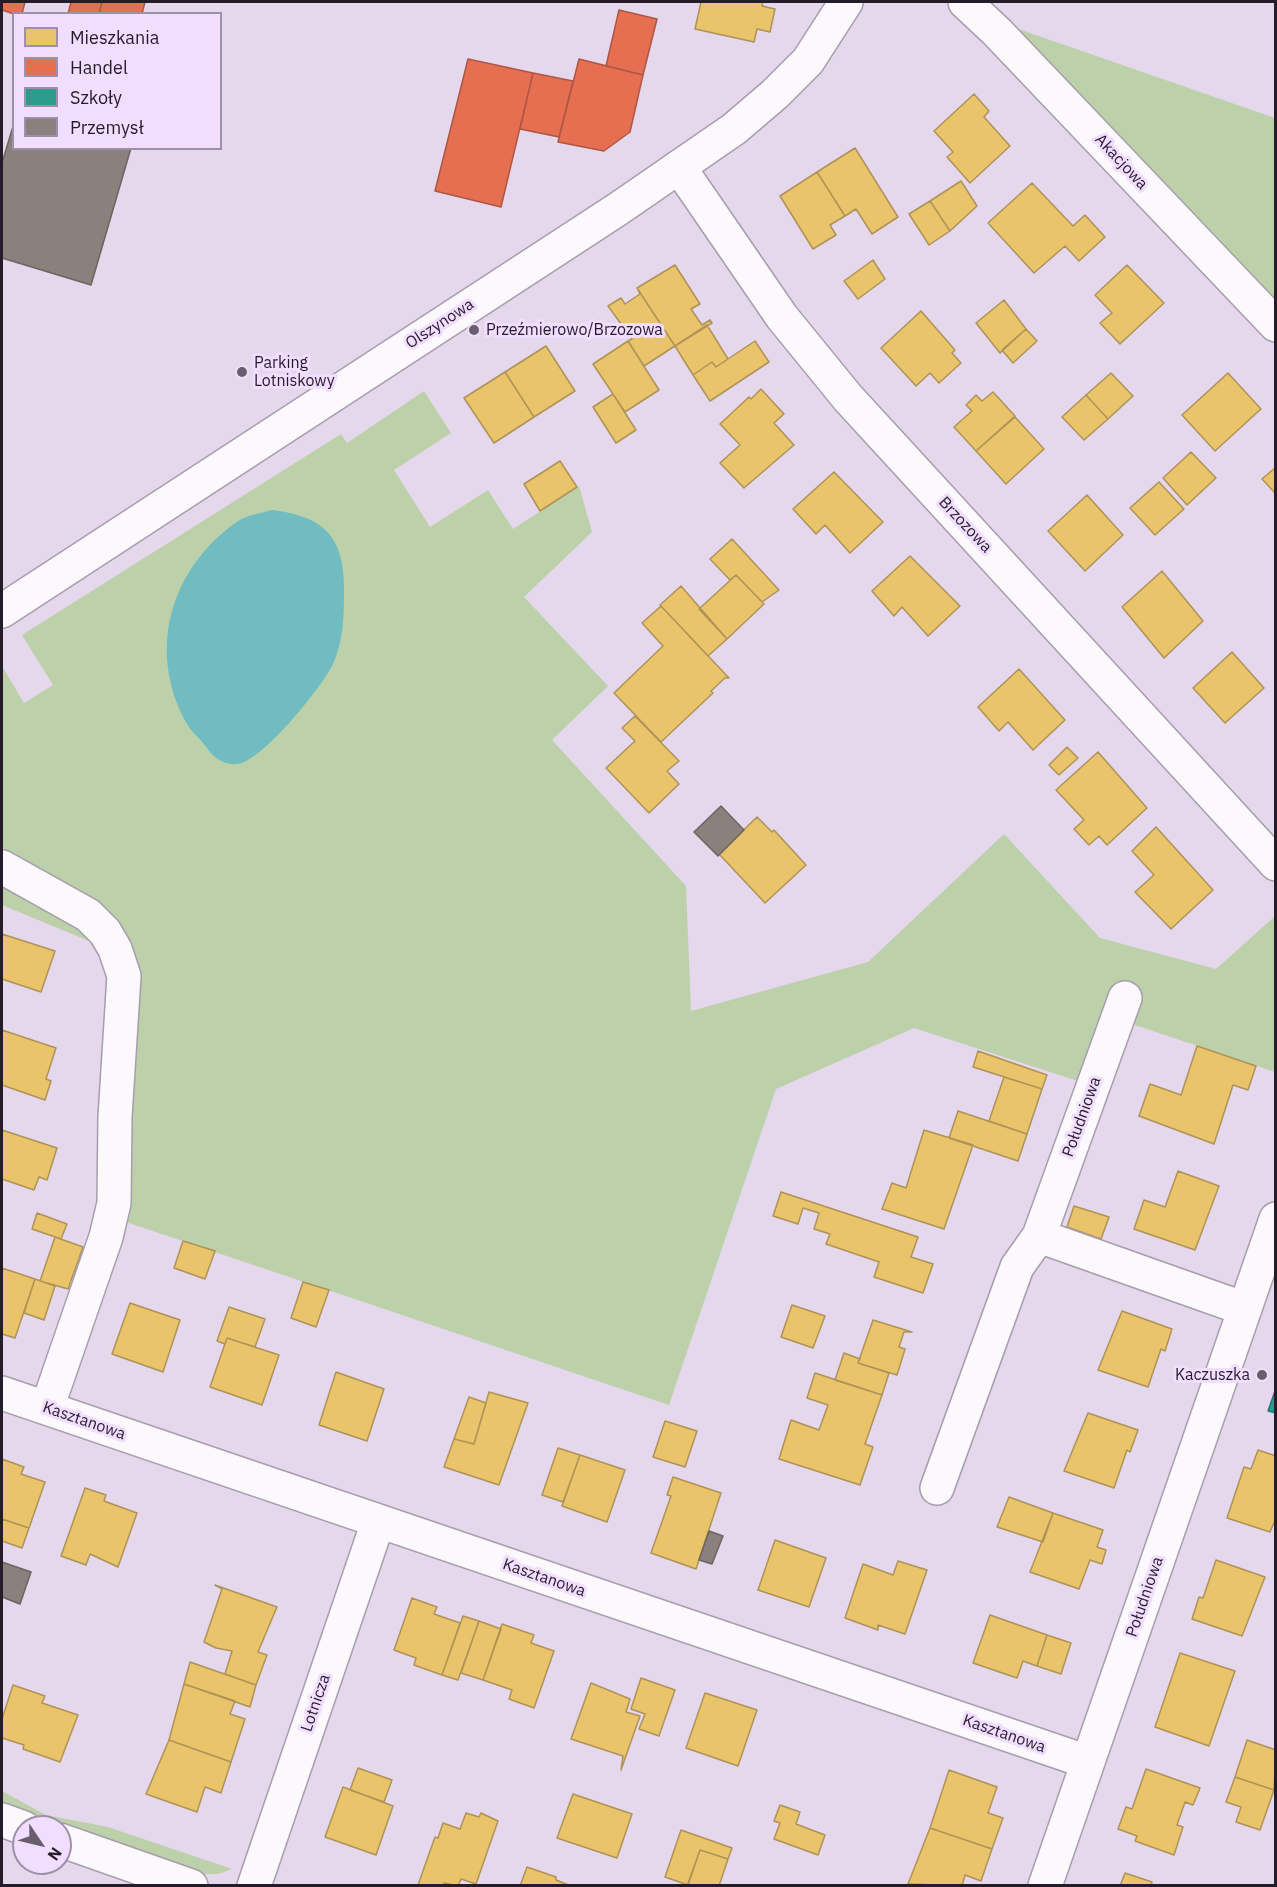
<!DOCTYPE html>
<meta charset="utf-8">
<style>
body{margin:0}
#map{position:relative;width:1277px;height:1887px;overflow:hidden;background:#e5d8ed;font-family:"IBM Plex Sans",sans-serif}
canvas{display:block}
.frame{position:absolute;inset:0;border:3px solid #251c2a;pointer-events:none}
.legend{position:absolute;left:12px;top:12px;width:210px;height:138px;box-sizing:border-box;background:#f1defe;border:2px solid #9f90a9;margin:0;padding:8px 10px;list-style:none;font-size:18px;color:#251c2a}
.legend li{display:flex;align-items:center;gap:12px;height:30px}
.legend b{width:30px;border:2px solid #9f90a9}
.north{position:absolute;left:12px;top:1815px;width:60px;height:60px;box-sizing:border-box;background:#f1defe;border:2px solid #9f90a9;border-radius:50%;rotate:125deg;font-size:16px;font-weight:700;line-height:24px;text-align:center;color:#251c2a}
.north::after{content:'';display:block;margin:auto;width:21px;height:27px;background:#685e6e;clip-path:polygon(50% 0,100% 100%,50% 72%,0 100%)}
</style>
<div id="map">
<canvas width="1277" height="1887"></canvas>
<div class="frame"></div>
<ul class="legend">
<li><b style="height:16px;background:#e9c46a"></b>Mieszkania</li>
<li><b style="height:16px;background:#e76f51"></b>Handel</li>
<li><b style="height:16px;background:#2a9d8f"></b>Szkoły</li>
<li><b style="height:16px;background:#8a817c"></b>Przemysł</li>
</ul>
<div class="north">N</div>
</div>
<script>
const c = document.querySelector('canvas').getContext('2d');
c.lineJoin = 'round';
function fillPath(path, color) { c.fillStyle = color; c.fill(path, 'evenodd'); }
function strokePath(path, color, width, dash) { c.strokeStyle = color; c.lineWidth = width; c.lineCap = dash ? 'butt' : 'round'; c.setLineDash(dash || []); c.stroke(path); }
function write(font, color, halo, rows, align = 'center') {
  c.font = font + ' "IBM Plex Sans",sans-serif'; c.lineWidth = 6; c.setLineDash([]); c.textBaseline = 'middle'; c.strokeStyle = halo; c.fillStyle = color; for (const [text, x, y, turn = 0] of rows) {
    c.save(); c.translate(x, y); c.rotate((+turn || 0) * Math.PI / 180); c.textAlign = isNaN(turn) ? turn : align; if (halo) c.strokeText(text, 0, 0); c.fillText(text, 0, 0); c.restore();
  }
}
fillPath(new Path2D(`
 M1004,24L1275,118V304Z
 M424,391L451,433L394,470L430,527L488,490L513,529L579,486L592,532L524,597L608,686L552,740L686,886L691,1011L868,962L1004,834L1100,938L1216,969L1275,916V1072L1132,1024L1109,1091L914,1028L776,1089L669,1405L126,1222L130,958L2,905V666L24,703L53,685L22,635L341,434L347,443Z
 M2,1791L46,1815L108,1827L232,1869L218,1874H204L2,1804Z`), '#bcd0aa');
fillPath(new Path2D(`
 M272,510C323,516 344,536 344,588C344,615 344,639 333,664C322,687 263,760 238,764C226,766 213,758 207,748C201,739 192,733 187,724C146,651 170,568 238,521C247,515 262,513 272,510Z`), '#71bcc0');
const homes = new Path2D(`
 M701,2H763L762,6L775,9L770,32L757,29L754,42L695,29Z
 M974,94L989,111L984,117L1010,146L970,183L947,157L953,152L934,131Z
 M855,148L898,217L872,234L856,209L845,216L817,172Z
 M817,172L845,216L830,225L836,235L813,249L780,196Z
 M961,181L977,206L950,231L930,201Z
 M1032,183L1073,226L1085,215L1105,237L1079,261L1065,246L1034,273L988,223Z
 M930,201L950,231L929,245L909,214Z
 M873,260L885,279L858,299L844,281Z
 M675,265L700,304L691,309L702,325L710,320L712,323L675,346L637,288Z
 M1127,265L1164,303L1120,344L1100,323L1112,313L1095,295Z
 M637,288L675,346L644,366L628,341L632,339L608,306L621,298L625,304L640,294Z
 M1004,300L1026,329L1000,353L976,323Z
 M921,311L955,350L952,353L961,363L939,383L930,373L916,386L881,348Z
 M707,325L728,359L716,367L712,362L693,375L675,346Z
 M1026,329L1037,341L1013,363L1002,350Z
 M628,341L659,390L625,412L593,364Z
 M755,341L769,362L710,401L693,375L712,362L716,367Z
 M546,346L575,391L534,417L505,372Z
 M505,372L534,417L494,443L464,398Z
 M1111,373L1133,396L1108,419L1086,395Z
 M1228,373L1261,409L1215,451L1182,415Z
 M761,389L784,414L774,423L794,445L744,488L720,463L740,445L720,424L749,397L751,399Z
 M993,392L1015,416L976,451L954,427L972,411L966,405L976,395L982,401Z
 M613,394L636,430L616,443L593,407Z
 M1086,395L1108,419L1084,440L1062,417Z
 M1015,417L1044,449L1006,484L976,451Z
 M1191,452L1216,478L1187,505L1163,478Z
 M560,461L577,487L540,511L524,484Z
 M1276,467V494L1262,479Z
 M834,472L883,522L850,553L825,525L816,534L793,509Z
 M1159,482L1184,509L1155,535L1130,508Z
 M1087,495L1123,535L1085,571L1048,531Z
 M732,539L779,590L762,602L736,575L730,580L710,559Z
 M910,556L960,606L928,636L902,607L894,616L872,591Z
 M1162,571L1203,621L1164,658L1122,607Z
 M736,575L764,604L727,639L699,609Z
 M681,586L727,639L708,656L660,605Z
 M661,606L729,678H725L711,691L713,693L661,742L614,693L663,646L642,623Z
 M1232,652L1264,688L1225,723L1193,688Z
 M1019,669L1065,720L1033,750L1008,722L999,731L978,707Z
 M635,716L679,761L667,771L679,784L649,813L606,768L635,741L622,728Z
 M1067,747L1078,758L1059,775L1049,765Z
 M1098,752L1147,808L1107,845L1099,836L1089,845L1074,829L1084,820L1056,790Z
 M757,817L772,832L774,830L806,865L765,903L719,854Z
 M1156,827L1213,890L1171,929L1135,892L1154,875L1132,851Z
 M2,934L55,951L41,992L2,979Z
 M2,1030L56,1048L46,1079L51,1081L45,1100L2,1085Z
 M1197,1046L1256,1066L1248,1090L1233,1085L1214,1144L1139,1116L1150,1084L1181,1095Z
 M978,1051L1047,1075L1042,1089L973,1067Z
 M1004,1077L1042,1089L1027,1134L989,1121Z
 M958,1111L1027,1134L1018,1161L949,1138Z
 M2,1130L57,1148L47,1180L39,1177L34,1190L2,1179Z
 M924,1130L973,1145L944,1229L882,1209L892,1183L906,1188Z
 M1178,1171L1219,1186L1195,1250L1134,1229L1144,1200L1165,1207Z
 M781,1192L918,1237L911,1257L933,1264L923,1293L874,1277L879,1262L826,1244L830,1234L814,1229L819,1213L803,1208L798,1224L773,1216Z
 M1074,1206L1109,1217L1101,1239L1067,1227Z
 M37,1213L67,1224L61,1239L32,1229Z
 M55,1237L83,1247L68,1289L40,1281Z
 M183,1241L215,1251L205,1279L174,1268Z
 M2,1268L35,1279L15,1338L2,1334Z
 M35,1279L55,1286L44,1320L24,1313Z
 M303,1282L329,1290L316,1327L291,1318Z
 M130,1303L180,1320L163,1372L112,1354Z
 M792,1305L825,1316L813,1348L781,1337Z
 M229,1307L265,1319L255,1347L227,1338L225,1344L217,1341Z
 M1122,1311L1172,1329L1165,1351L1161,1349L1148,1387L1098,1370Z
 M873,1320L912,1332H904L899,1347L905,1349L897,1375L858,1363Z
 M227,1338L279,1355L262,1405L210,1387Z
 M844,1353L860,1359L858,1363L889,1373L882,1395L835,1380Z
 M336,1372L384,1389L367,1441L319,1425Z
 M815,1373L882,1395L865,1444L873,1447L860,1485L779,1459L791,1420L819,1430L828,1405L807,1398Z
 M489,1392L528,1403L499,1485L444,1467L454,1439L474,1444Z
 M469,1397L486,1403L474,1444L454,1439Z
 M1088,1413L1138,1430L1130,1452L1127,1450L1114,1488L1064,1471Z
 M665,1421L697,1431L685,1467L653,1457Z
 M558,1448L580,1455L563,1502L542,1495Z
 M1258,1450L1276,1456V1518L1270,1532L1227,1518L1244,1467L1251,1469Z
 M580,1455L625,1470L607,1522L562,1506Z
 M2,1459L24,1467L21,1474L45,1482L29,1528L2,1519Z
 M673,1477L721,1493L696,1569L651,1553L671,1496L667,1495Z
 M85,1488L106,1495L104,1501L137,1513L118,1567L90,1554L86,1565L61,1556Z
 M1009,1497L1053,1513L1043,1542L997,1527Z
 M1053,1513L1103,1530L1097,1547L1106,1550L1102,1564L1090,1560L1079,1589L1030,1572Z
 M2,1519L29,1528L22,1548L2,1541Z
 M775,1540L826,1558L809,1607L758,1590Z
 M1216,1560L1265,1577L1242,1636L1192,1619L1199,1597L1203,1598Z
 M898,1561L927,1570L905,1634L878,1625V1630L845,1618L863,1564L893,1575Z
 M215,1585L277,1607L258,1652L267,1655L256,1685L225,1674L232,1651L216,1648L204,1642L222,1589Z
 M412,1598L437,1607L434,1614L460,1623L442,1675L414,1665L416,1658L394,1650Z
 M990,1615L1047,1635L1037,1666L1023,1661L1017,1678L973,1663Z
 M463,1616L479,1621L458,1680L442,1675Z
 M479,1621L501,1629L483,1680L461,1673Z
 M502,1624L534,1635L531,1643L554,1651L534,1708L509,1699L512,1690L483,1680Z
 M1047,1635L1071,1643L1061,1674L1037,1666Z
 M1180,1653L1235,1671L1209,1746L1155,1727Z
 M190,1662L256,1685L250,1707L184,1684Z
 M641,1678L675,1690L659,1736L639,1729L645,1714L631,1709Z
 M591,1683L630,1699L626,1712L640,1716L621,1770L623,1756L571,1739Z
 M184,1684L235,1701L230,1714L245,1719L231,1762L169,1740Z
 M13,1685L45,1696L42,1703L78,1715L60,1762L23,1749L24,1745L2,1738V1719Z
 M705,1693L757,1710L738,1766L686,1748Z
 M169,1740L231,1762L221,1793L205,1787L197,1812L146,1794Z
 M1247,1740L1276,1750L1274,1790L1235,1777Z
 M358,1768L392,1780L384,1802L350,1790Z
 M1146,1769L1200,1788L1193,1805L1185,1802L1177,1825L1183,1827L1174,1855L1135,1841L1137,1836L1118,1829L1126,1807L1132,1809Z
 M949,1770L997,1787L988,1813L1003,1818L992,1849L930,1828Z
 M1235,1777L1274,1790L1260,1830L1236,1822L1241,1807L1226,1802Z
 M343,1787L393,1806L376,1855L325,1837Z
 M573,1794L632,1814L617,1858L557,1838Z
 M780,1805L800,1812L796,1824L825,1835L818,1855L774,1839L780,1823L774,1821Z
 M466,1813L479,1817L481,1813L498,1821L476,1884L461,1879L458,1886L444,1883L443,1886L418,1885L435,1837L438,1838L443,1823L460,1829Z
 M930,1828L992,1849L981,1881L965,1875L962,1886L908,1884Z
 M681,1830L732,1848L728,1859L700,1850L688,1885L665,1877Z
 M700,1850L728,1859L719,1886H687Z
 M527,1867L556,1877V1880L571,1886H520Z
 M1125,1873L1152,1882L1151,1886H1120Z`);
fillPath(homes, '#e9c46a');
strokePath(homes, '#ae9257', 1.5);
const shops = new Path2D(`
 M2,2H25L22,14H14L2,10Z
 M71,2H102L99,14H68Z
 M102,2H145L142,14H99Z
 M619,10L657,19L643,75L606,66Z
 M468,59L533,73L501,207L435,191Z
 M579,59L643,75L630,132L604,151L558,142Z
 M533,73L573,81L559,137L520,129Z`);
fillPath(shops, '#e76f51');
strokePath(shops, '#ad5645', 1.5);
const schools = new Path2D(`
 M1276,1388V1413L1268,1411Z`);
fillPath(schools, '#2a9d8f');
strokePath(schools, '#287671', 1.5);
const industry = new Path2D(`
 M14,123V148H131L91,285L2,258V163Z
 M721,806L744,830L718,856L694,832Z
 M709,1531L723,1536L712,1564L699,1560Z
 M2,1562L31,1572L20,1604L2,1597Z`);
fillPath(industry, '#8a817c');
strokePath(industry, '#6c6363', 1.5);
const minor = new Path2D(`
 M965,2L997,32L1276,325
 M679,167L782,317L848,398L1276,864
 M2,867L88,915L105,932L115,949L124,976L115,1117L114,1203L106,1237L47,1408
 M1039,1236L1245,1309
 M2,1393L1088,1762
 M937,1488L1017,1267L1039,1236L1125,998
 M2,1820L24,1828
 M60,1840L191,1886
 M254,1886L378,1522
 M1045,1886L1276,1219`);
const tertiary = new Path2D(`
 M2,611L618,209L734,129L775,94L808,61L846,2`);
strokePath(minor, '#a79dad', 36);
strokePath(tertiary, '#a79dad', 36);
strokePath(minor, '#fbf9fc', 33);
strokePath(tertiary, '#fbf9fc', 33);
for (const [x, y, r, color] of [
 [474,330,6,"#685e6e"],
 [242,372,6,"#685e6e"],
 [1262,1375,6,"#685e6e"]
]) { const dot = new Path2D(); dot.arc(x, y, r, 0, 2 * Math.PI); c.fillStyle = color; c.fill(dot); strokePath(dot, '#f1defe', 2); }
write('16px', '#251c2a', '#f1defe', [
 ["Akacjowa",1121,162,47],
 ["Olszynowa",440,324,-33],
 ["Brzozowa",965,525,47],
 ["Południowa",1082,1117,-70],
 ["Kasztanowa",84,1421,19],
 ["Kasztanowa",544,1578,19],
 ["Południowa",1145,1597,-71],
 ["Lotnicza",316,1703,-71],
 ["Kasztanowa",1004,1734,19]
]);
write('16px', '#251c2a', '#f1defe', [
 ["Przeźmierowo/Brzozowa",486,330],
 ["Parking",254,363],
 ["Lotniskowy",254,381],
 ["Kaczuszka",1250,1375,"right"]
], 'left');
</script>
